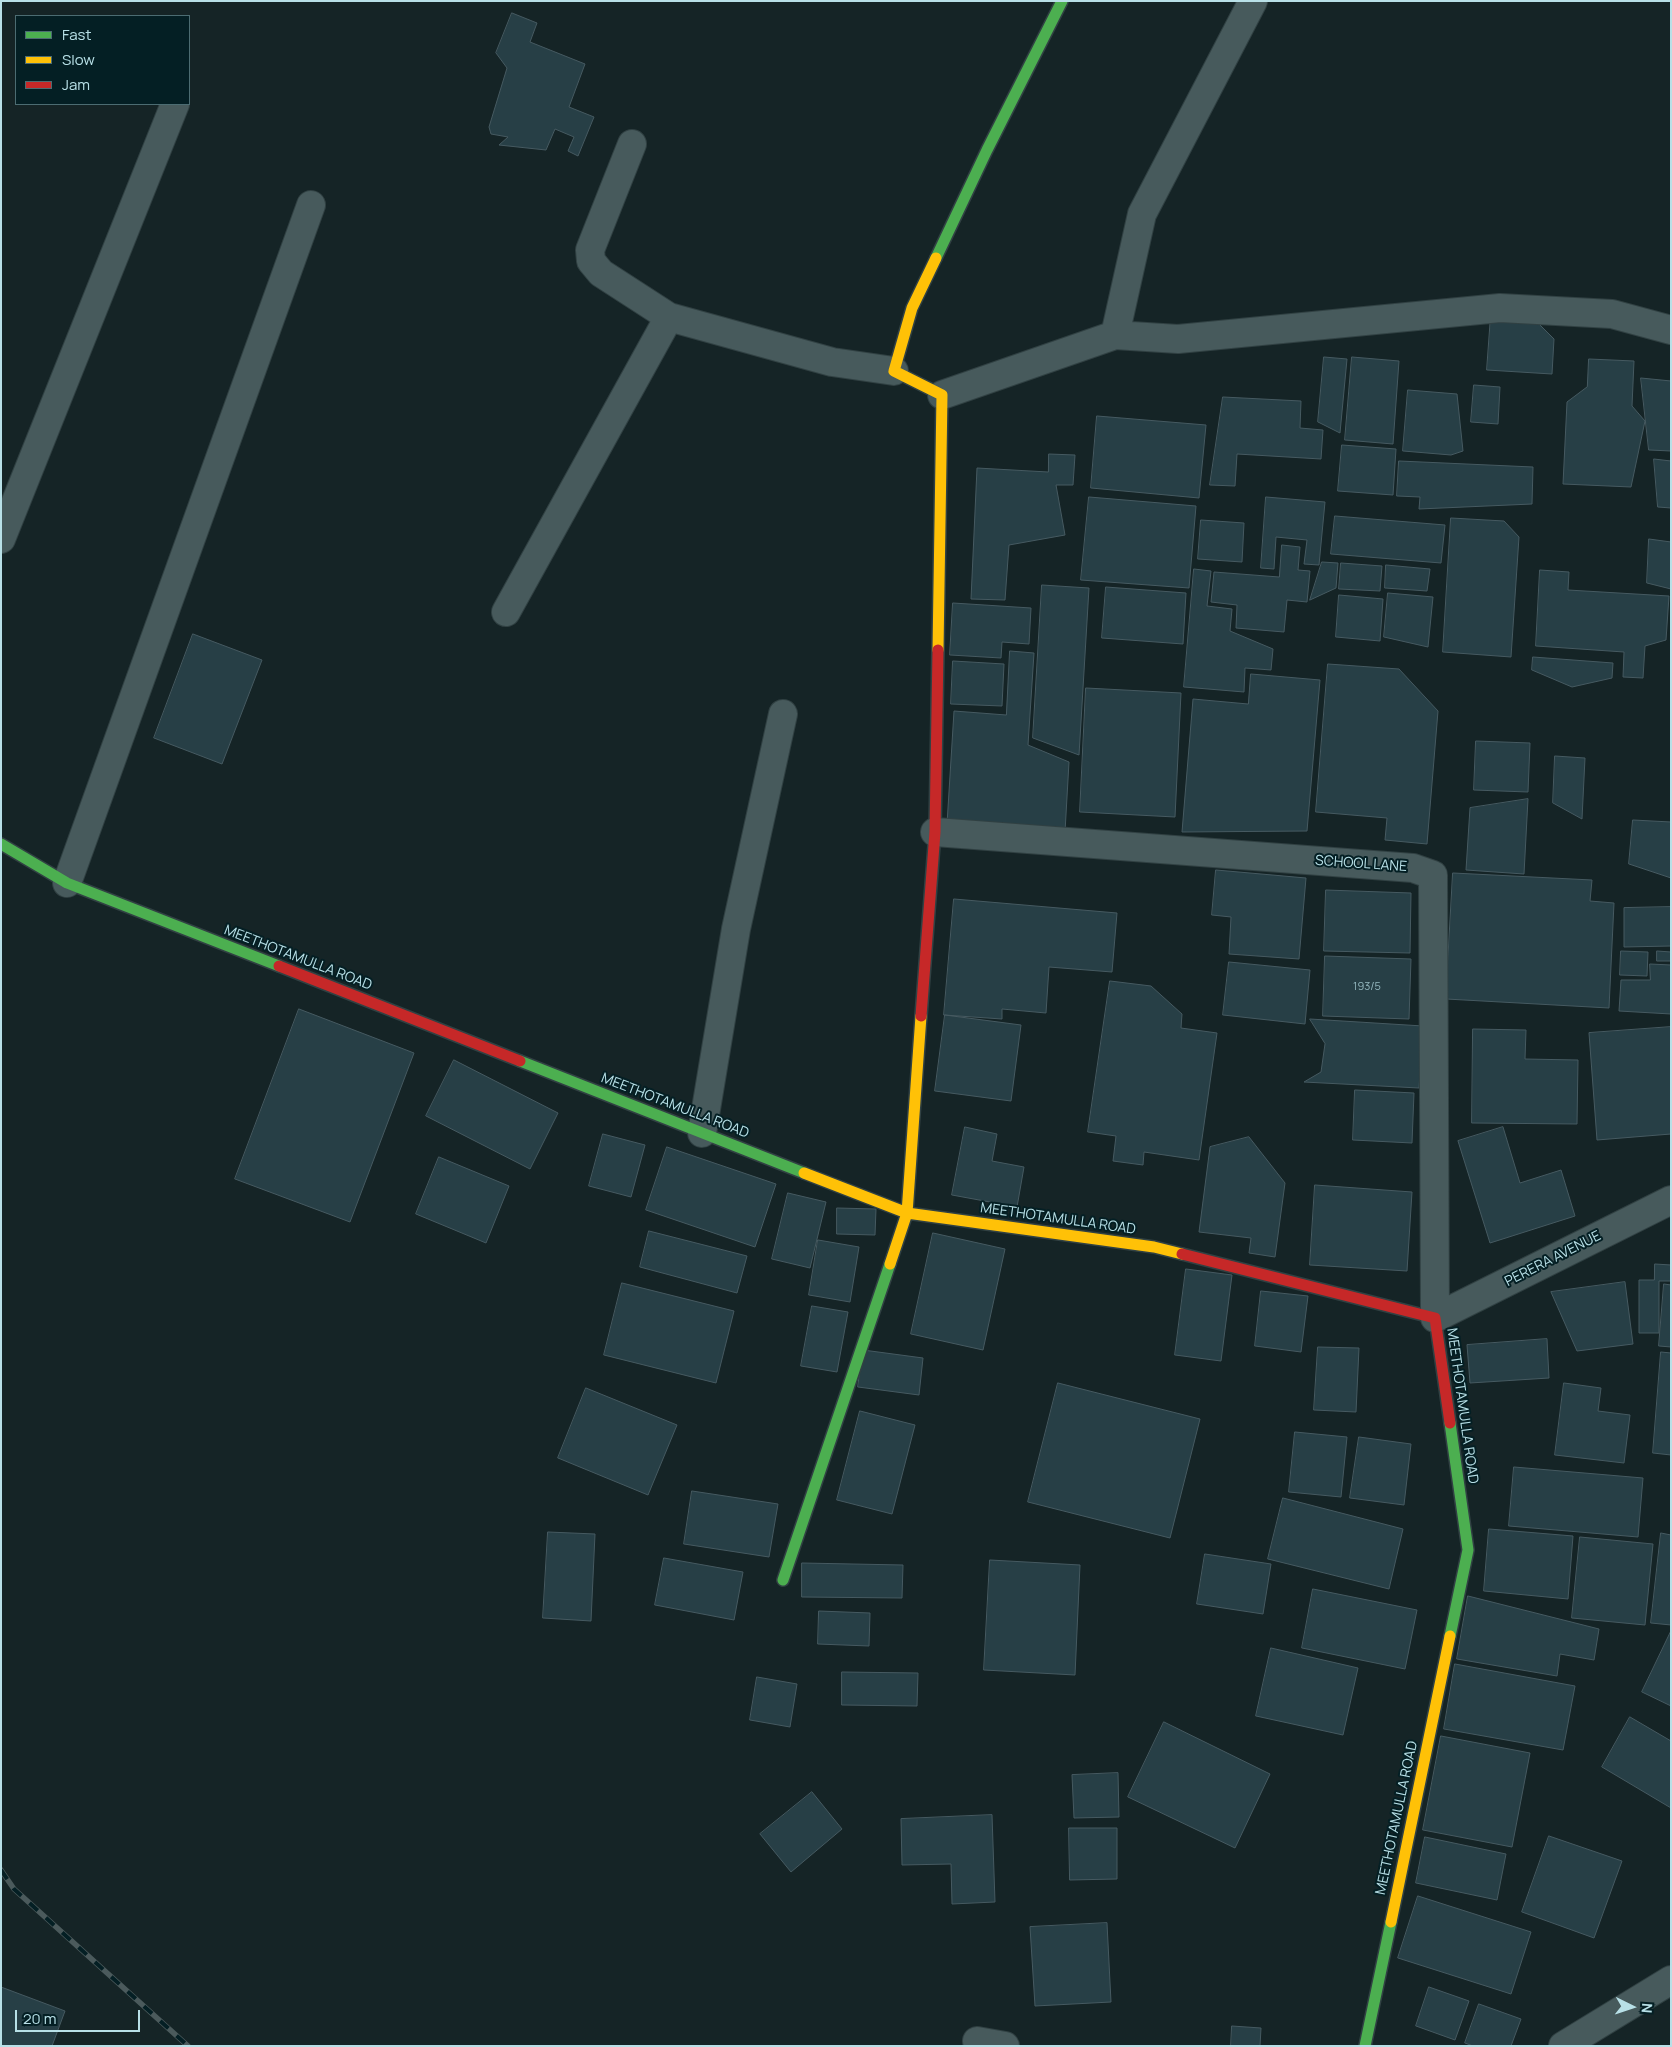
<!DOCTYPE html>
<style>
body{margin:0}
#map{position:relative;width:1672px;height:2047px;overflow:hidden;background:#152426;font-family:Manrope,sans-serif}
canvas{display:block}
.frame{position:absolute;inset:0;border:2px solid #b8e0e7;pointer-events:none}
.legend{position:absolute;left:15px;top:15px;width:175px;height:90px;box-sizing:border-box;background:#041f24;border:1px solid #4c6c72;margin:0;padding:6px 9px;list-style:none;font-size:15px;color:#b8e0e7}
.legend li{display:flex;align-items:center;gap:10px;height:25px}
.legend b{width:25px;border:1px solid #4c6c72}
.north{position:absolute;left:1607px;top:1982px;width:50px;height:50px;-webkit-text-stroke:4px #041f24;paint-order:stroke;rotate:94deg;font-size:14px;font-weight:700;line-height:20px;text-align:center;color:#b8e0e7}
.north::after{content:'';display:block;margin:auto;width:18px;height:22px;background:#b8e0e7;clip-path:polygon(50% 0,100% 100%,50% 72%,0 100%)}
.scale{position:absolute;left:15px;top:2010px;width:125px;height:22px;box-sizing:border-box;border:2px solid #b8e0e7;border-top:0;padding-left:6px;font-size:15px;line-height:18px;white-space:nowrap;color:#b8e0e7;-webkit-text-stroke:4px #041f24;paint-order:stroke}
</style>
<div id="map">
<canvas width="1672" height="2047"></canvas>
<div class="frame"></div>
<ul class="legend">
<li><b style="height:6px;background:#4caf50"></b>Fast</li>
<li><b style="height:6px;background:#ffc107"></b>Slow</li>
<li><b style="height:6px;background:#c62828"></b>Jam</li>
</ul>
<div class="north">N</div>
<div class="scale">20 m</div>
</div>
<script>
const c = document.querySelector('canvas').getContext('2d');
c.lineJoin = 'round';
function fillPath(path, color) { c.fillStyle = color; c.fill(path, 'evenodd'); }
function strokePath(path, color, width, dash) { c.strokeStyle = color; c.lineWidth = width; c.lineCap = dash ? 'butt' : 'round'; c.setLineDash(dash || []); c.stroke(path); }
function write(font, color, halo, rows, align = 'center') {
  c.font = font + ' Manrope,sans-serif'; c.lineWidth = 4; c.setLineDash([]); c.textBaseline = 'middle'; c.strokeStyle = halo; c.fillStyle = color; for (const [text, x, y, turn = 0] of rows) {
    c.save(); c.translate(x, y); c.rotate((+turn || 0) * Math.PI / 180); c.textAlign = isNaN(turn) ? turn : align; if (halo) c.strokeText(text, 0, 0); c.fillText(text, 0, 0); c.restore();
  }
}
const building = new Path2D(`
 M512,13L537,23L530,42L585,64L569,107L594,117L578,156L568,151L574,137L555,129L546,150L499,145L508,137L491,134L489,127L507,68L496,53Z
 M1491,315L1533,318L1554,339L1552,374L1487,370Z
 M1324,357L1347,359L1340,433L1318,422Z
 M1352,357L1399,361L1393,444L1345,440Z
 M1589,359L1634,361L1632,406L1645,421L1631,487L1563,484L1567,402L1587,387Z
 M1641,378L1671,381V451L1649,450Z
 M1474,385L1500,387L1498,424L1471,422Z
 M1408,390L1457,394L1463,451L1451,455L1403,451Z
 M1223,397L1301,401L1300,428L1323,430L1321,459L1237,454L1235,486L1210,485Z
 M1097,416L1206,425L1199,498L1091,488Z
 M1342,445L1396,449L1393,495L1338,491Z
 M1049,454L1075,455L1073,485H1056L1065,535L1009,545L1005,600L971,599L977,468L1048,472Z
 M1654,459L1671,461V508L1658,507Z
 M1399,461L1533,467L1532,504L1419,509L1420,497L1397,496Z
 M1089,497L1196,506L1189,588L1081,580Z
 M1266,497L1325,502L1319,565L1304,564L1307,540L1276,537L1274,569L1261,568Z
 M1335,516L1445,525L1441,563L1331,554Z
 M1451,518L1504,521L1519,537L1511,657L1443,652Z
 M1201,520L1244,523L1242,562L1198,559Z
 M1649,539L1671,542V589L1647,583Z
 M1282,545L1300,547L1298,570L1310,571L1307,602L1287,600L1284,632L1236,628L1237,605L1211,602L1214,572L1279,577Z
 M1322,562L1338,563L1336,588L1310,600Z
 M1341,563L1382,566L1380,591L1339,589Z
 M1386,565L1430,569L1427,591L1385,588Z
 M1194,569L1211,571L1207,606L1232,609L1230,631L1273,649L1271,670L1245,668L1244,692L1184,687Z
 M1540,570L1569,572L1568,590L1669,596L1666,640L1645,646L1643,678L1623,677L1624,652L1536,646Z
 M1042,585L1089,588L1079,755L1033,738Z
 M1106,587L1186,593L1183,644L1102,638Z
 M1388,593L1433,597L1428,647L1384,637Z
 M1339,595L1383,599L1380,641L1336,637Z
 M953,603L1031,608L1029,644L1002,642L1001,658L950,655Z
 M193,634L262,660L222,764L154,738Z
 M1010,651L1034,653L1028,745L1069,762L1065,832L947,824L954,711L1006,715Z
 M1533,657L1613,663L1612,678L1572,687L1532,670Z
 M953,661L1004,664L1002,706L951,704Z
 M1328,664L1399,669L1438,711L1427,844L1385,840L1387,818L1316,812Z
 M1251,674L1320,680L1307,831L1182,832L1193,699L1248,704Z
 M1086,688L1181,693L1175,817L1080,812Z
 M1476,741L1530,743L1528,792L1474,790Z
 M1555,756L1585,758L1582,819L1553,803Z
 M1528,799L1524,874L1466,870L1470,808Z
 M1633,820L1671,822V878L1629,864Z
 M1216,870L1306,878L1299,959L1229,954L1231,917L1212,915Z
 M1453,873L1592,880L1590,901L1614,903L1609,1008L1446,999Z
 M1326,890L1411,893L1410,953L1324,951Z
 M954,899L1117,913L1112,972L1049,967L1046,1013L1002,1009V1019L944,1015Z
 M1671,907V946L1624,947V908Z
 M1621,951L1648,952L1647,976L1620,975Z
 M1657,951L1671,952V961H1657Z
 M1325,956L1411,959L1409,1019L1323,1016Z
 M1229,962L1310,970L1305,1024L1223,1015Z
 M1650,964L1671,965V1014L1619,1011L1621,980H1650Z
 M1110,981L1151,986L1182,1014L1181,1028L1217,1033L1199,1160L1144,1152L1143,1165L1113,1161L1116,1136L1088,1132Z
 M299,1009L414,1053L350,1222L235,1179Z
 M945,1015L1021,1025L1011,1101L935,1091Z
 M1310,1019L1423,1026L1419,1088L1304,1082L1321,1072L1325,1044Z
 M1671,1027V1134L1597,1140L1589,1033Z
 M1473,1029L1526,1030L1525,1059L1578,1060L1577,1124L1472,1123Z
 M454,1060L558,1113L530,1169L426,1116Z
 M1355,1090L1414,1093L1412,1143L1353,1140Z
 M965,1127L997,1134L992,1161L1024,1167L1017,1207L952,1195Z
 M1503,1127L1520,1183L1561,1170L1575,1216L1490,1243L1458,1141Z
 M603,1134L645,1145L631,1197L589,1186Z
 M1249,1137L1285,1183L1275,1257L1249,1253L1251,1238L1199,1232L1210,1147Z
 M667,1147L776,1184L755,1247L646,1210Z
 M439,1157L509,1186L486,1243L416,1214Z
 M1315,1185L1412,1192L1407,1271L1310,1265Z
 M788,1193L826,1202L810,1268L772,1259Z
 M837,1208L876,1209L875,1235L837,1234Z
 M649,1231L747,1256L737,1293L640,1267Z
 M933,1233L1005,1249L983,1350L911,1334Z
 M818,1240L859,1247L850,1302L809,1295Z
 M1655,1264L1671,1265V1281H1659V1333H1639V1280H1654Z
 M1186,1269L1232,1275L1221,1361L1175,1355Z
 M1625,1282L1633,1344L1577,1351L1551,1292Z
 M622,1283L734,1311L716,1383L604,1355Z
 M1664,1284L1671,1285V1347L1659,1346Z
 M1261,1291L1308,1296L1301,1352L1255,1346Z
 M812,1306L848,1312L837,1372L801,1366Z
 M1547,1339L1549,1378L1470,1383L1467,1345Z
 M1318,1347L1359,1348L1356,1412L1314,1410Z
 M863,1350L923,1358L919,1395L858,1387Z
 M1661,1352L1671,1353V1455L1653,1453Z
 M1058,1383L1200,1419L1170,1538L1028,1502Z
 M1564,1383L1601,1388L1598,1411L1630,1415L1624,1463L1555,1455Z
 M586,1388L677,1425L648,1495L558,1458Z
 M860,1411L915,1425L892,1514L837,1500Z
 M1295,1432L1347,1437L1341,1497L1289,1492Z
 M1359,1437L1411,1444L1404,1505L1350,1498Z
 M1514,1467L1643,1478L1638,1537L1509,1526Z
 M692,1491L778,1504L769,1557L684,1544Z
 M1283,1498L1403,1529L1389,1589L1268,1559Z
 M1489,1529L1573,1536L1568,1599L1484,1591Z
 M548,1532L595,1534L591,1621L543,1618Z
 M1661,1533L1671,1535V1625L1651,1623Z
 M1580,1537L1653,1544L1645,1625L1572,1618Z
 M1205,1554L1271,1564L1263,1614L1197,1604Z
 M664,1558L743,1572L734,1620L655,1605Z
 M990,1560L1080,1565L1075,1675L984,1670Z
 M802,1563L903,1565L902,1598L802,1597Z
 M1313,1589L1417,1610L1405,1669L1302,1648Z
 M1468,1596L1599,1629L1594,1660L1560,1654L1557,1676L1457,1659Z
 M819,1611L870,1613L869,1646L818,1644Z
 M1671,1631V1706L1642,1692Z
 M1271,1648L1358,1668L1343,1735L1256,1716Z
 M1455,1664L1575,1686L1563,1750L1444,1729Z
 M842,1672L918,1673L917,1706L842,1705Z
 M757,1677L797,1684L790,1727L750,1720Z
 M1630,1717L1671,1741V1808L1602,1767Z
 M1164,1722L1270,1774L1235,1848L1128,1797Z
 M1441,1736L1530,1753L1512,1847L1423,1830Z
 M1118,1773L1119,1817L1074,1818L1072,1775Z
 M812,1792L842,1829L791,1872L760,1834Z
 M992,1815L995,1902L952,1904L951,1864L902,1865L901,1819Z
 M1069,1828H1117V1879L1070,1880Z
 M1549,1836L1622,1861L1594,1938L1522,1912Z
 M1425,1837L1506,1854L1497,1900L1416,1883Z
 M1418,1896L1531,1932L1511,1994L1398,1958Z
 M1107,1923L1111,2002L1035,2006L1030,1927Z
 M1,1987L65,2011L52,2046H1Z
 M1429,1987L1469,2001L1455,2040L1416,2026Z
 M1479,2004L1521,2019L1511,2046H1473L1465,2043Z
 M1232,2026L1261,2028L1260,2046H1231Z`);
fillPath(building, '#273f46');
strokePath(building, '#465a61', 1);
const street = new Path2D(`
 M632,144L590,250L591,261L601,273L669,317
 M1115,335L1142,214L1253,1
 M942,395L1115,335L1178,339L1500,308L1612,314L1671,330
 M1,539L175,104
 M506,612L669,317L832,362L894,371
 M935,832L1413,868L1433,875L1435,1318L1671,1200
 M67,883L311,205
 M702,1133L736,929L783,714
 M977,2041L1005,2046
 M1563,2046L1671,1980`);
const fast = new Path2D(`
 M936,258L987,150L1062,1
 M1,844L67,883L279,966
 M520,1061L804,1173
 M1450,1423L1468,1550L1450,1636
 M783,1580L890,1264
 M1365,2046L1391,1922`);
const slow = new Path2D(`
 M936,258L912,308L894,371L942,395L938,650
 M804,1173L907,1213L1154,1247L1182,1254
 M890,1264L907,1213L921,1016
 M1391,1922L1450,1636`);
const jam = new Path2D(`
 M279,966L520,1061
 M921,1016L935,832L938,650
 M1182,1254L1435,1318L1450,1423`);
strokePath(street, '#314143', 30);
strokePath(fast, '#314143', 14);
strokePath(slow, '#314143', 14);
strokePath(jam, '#314143', 14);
strokePath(street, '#475a5c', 28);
strokePath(fast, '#4caf50', 11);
strokePath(slow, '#ffc107', 11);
strokePath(jam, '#c62828', 11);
const rail = new Path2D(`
 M1,1870L14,1889L188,2046`);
strokePath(rail, '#4b5a5c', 5.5);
strokePath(rail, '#041f24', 4, [11]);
write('11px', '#94b8bf', null, [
 ["193/5",1367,987]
]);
write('14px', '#b8e0e7', '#041f24', [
 ["SCHOOL LANE",1361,864,4],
 ["MEETHOTAMULLA ROAD",298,958,21],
 ["MEETHOTAMULLA ROAD",675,1106,21],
 ["MEETHOTAMULLA ROAD",1058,1219,8],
 ["PERERA AVENUE",1553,1259,-27],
 ["MEETHOTAMULLA ROAD",1462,1406,82],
 ["MEETHOTAMULLA ROAD",1397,1818,-78]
]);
</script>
